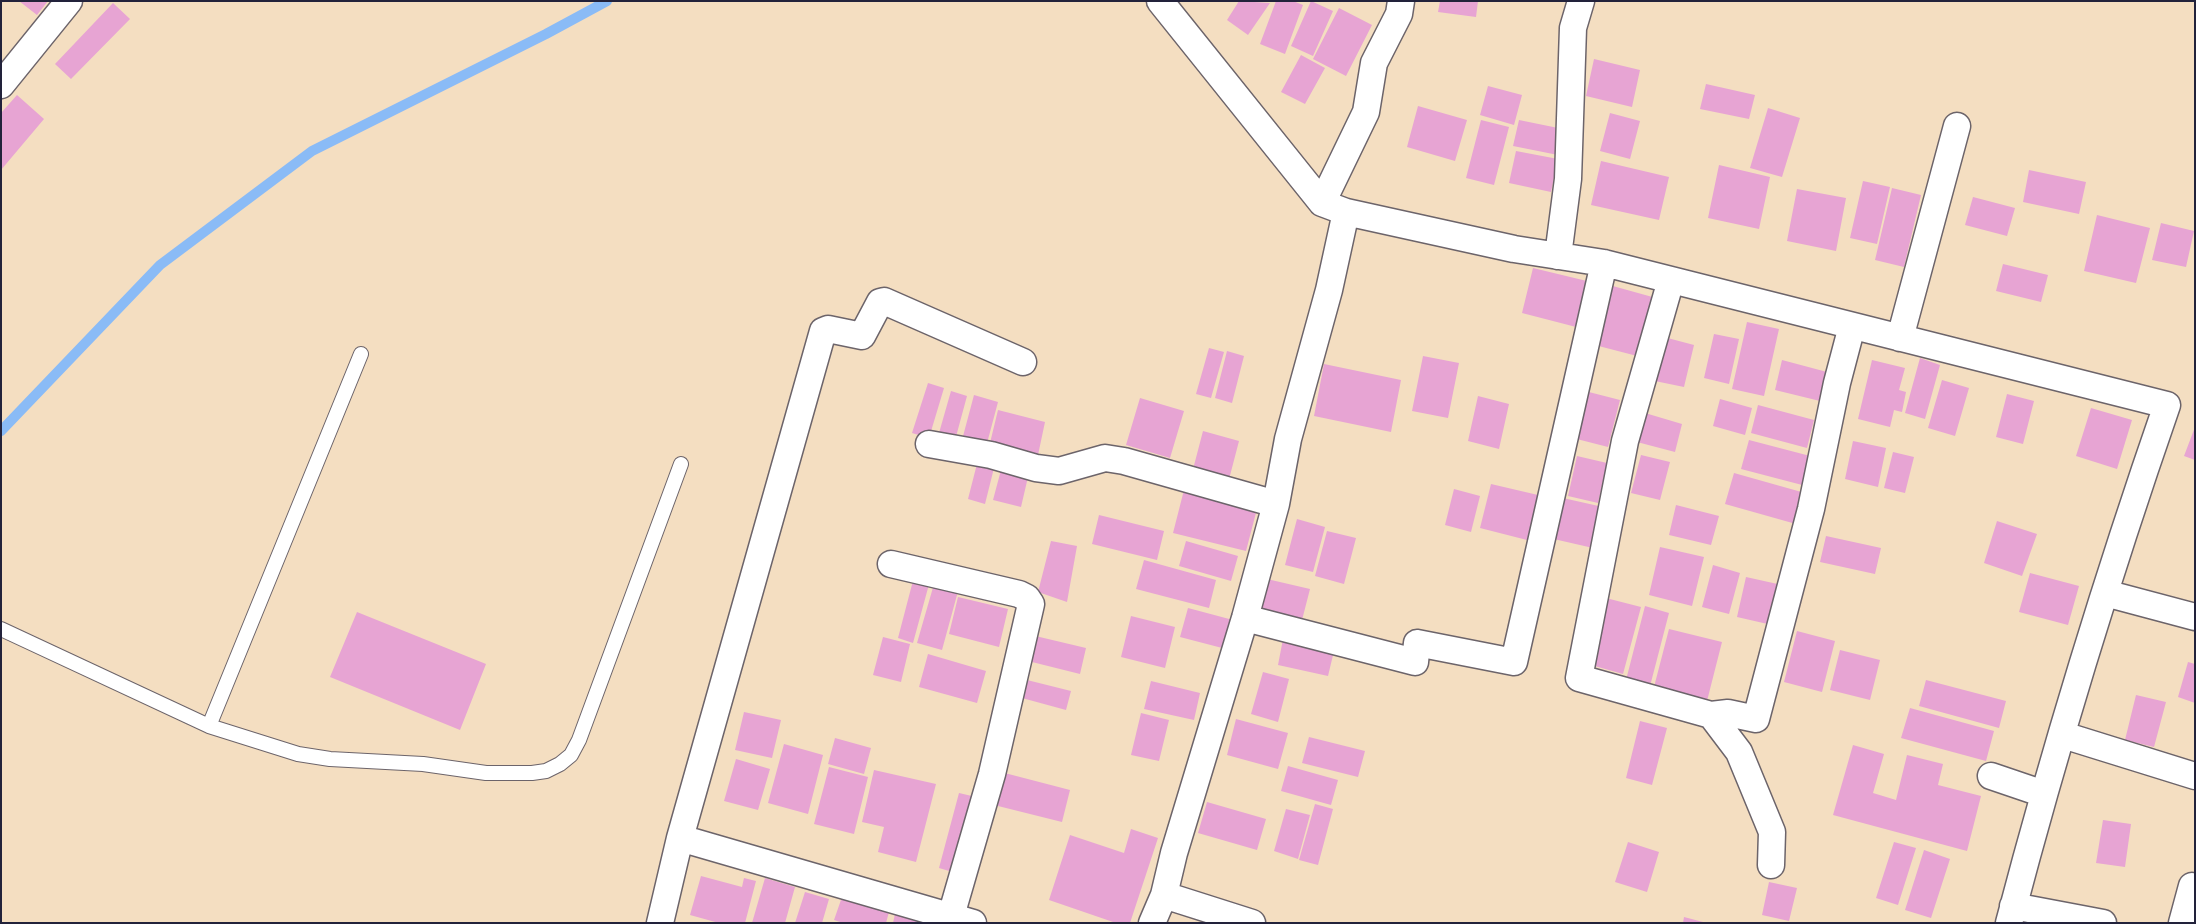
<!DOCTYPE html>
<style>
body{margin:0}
#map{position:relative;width:2196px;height:924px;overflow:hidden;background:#f4dec1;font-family:"Patrick Hand",sans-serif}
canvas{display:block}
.frame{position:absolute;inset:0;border:2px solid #22223b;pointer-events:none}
</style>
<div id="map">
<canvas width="2196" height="924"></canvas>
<div class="frame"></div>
</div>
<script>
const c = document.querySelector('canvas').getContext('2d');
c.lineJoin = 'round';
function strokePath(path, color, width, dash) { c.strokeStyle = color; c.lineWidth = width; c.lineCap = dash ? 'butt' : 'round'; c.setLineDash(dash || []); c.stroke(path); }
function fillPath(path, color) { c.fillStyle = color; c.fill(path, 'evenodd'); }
strokePath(new Path2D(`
 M1,431L160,265L312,151L546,34L607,1`), '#8abbf6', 10);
fillPath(new Path2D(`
 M19,1H48L37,15Z
 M1239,1L1270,3L1248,35L1227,20Z
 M1276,1H1293L1303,5L1285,54L1260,44Z
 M1311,1L1333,11L1313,56L1291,46Z
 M1440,1H1478L1476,17L1438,12Z
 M113,3L130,19L71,79L55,64Z
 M1339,8L1372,25L1346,76L1313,59Z
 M1301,55L1325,68L1305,104L1281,92Z
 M1594,59L1640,70L1632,107L1586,96Z
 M1706,84L1755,95L1749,119L1700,109Z
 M1488,86L1522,95L1514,125L1480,115Z
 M17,95L44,119L1,170V113Z
 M1418,106L1467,120L1455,161L1407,147Z
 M1768,108L1800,118L1782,177L1750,168Z
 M1610,113L1640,121L1630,159L1600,151Z
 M1481,120L1509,127L1494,185L1466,178Z
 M1519,120L1563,129L1558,155L1513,146Z
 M1516,151L1558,159L1551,192L1509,183Z
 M1601,161L1669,177L1659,220L1591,205Z
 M1719,165L1770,177L1759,229L1708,218Z
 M2029,170L2086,182L2079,214L2023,202Z
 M1863,181L1890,187L1877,244L1850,238Z
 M1892,188L1921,195L1904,267L1875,260Z
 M1797,189L1846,198L1836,251L1787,241Z
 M1973,197L2015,208L2007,236L1965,225Z
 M2097,215L2150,228L2136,283L2084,271Z
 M2161,223L2194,231L2186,267L2152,260Z
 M2003,264L2048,275L2041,302L1996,291Z
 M1533,268L1591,282L1580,328L1522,313Z
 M1602,283L1656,298L1641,357L1587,343Z
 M1747,322L1779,329L1764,396L1732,389Z
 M1714,334L1739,339L1729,384L1704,378Z
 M1660,336L1694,345L1684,387L1650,380Z
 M1209,348L1224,352L1211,398L1196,394Z
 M1227,351L1244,356L1232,403L1215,398Z
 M1423,356L1459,363L1448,418L1412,411Z
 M1920,358L1940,365L1925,419L1905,413Z
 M1782,360L1827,372L1820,401L1775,390Z
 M1872,360L1905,368L1899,390L1906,392L1902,412L1894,410L1890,427L1858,419Z
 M1324,364L1401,380L1391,432L1314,416Z
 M1942,380L1969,388L1955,436L1928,428Z
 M928,383L944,388L929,438L912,433Z
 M1581,390L1620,400L1608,447L1569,437Z
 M951,391L967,396L954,444L937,440Z
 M2007,394L2034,401L2023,444L1996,437Z
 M974,395L998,402L986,447L962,440Z
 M1478,396L1509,404L1499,449L1468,441Z
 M1140,398L1184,411L1170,458L1126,445Z
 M1720,399L1752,408L1745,435L1713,426Z
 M1758,405L1814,420L1807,448L1751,433Z
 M2091,408L2132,420L2117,469L2076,456Z
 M998,410L1045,422L1038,455L990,443Z
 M1645,413L1682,424L1675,452L1637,442Z
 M2195,427V460L2184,456Z
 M1203,431L1239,441L1227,487L1191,477Z
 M1749,440L1814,457L1806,486L1741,469Z
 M1853,441L1886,448L1878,487L1845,479Z
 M1893,452L1914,457L1905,493L1884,488Z
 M1641,455L1670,462L1660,500L1631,493Z
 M979,456L996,460L985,504L968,499Z
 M1577,456L1607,463L1598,503L1568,496Z
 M1001,470L1028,477L1021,507L993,500Z
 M1734,473L1805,493L1796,524L1725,504Z
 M1491,484L1538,495L1527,540L1480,528Z
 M1185,486L1258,505L1246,551L1173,533Z
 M1454,489L1480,496L1471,532L1445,525Z
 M1554,496L1603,507L1593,548L1545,537Z
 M1676,505L1719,516L1711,545L1669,535Z
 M1099,515L1164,531L1157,560L1092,544Z
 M1297,519L1325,527L1313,572L1285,565Z
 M1997,521L2037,534L2022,576L1984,563Z
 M1327,531L1356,538L1344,584L1315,576Z
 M1826,536L1881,548L1875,574L1820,562Z
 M1051,541L1077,546L1067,602L1038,592Z
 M1186,541L1238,556L1231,581L1179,566Z
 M1660,547L1704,557L1692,606L1649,595Z
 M1144,560L1216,580L1209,608L1136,589Z
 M1713,565L1740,573L1729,614L1702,607Z
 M915,573L931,577L913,643L898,638Z
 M2030,573L2079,586L2068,625L2019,612Z
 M936,577L960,584L942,650L917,643Z
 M1746,577L1782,585L1772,625L1737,617Z
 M1267,579L1310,589L1301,624L1259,613Z
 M958,597L1008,609L999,647L949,634Z
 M1602,597L1641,607L1623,674L1584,663Z
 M1645,606L1669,613L1649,690L1625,684Z
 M1188,608L1233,620L1226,649L1180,637Z
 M357,612L486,664L460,730L330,677Z
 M1131,616L1175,627L1165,668L1121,657Z
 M1669,629L1722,642L1707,701L1654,687Z
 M1797,631L1835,641L1822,692L1784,682Z
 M1027,634L1086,648L1080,674L1020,659Z
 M883,637L910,644L901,682L873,675Z
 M1283,639L1334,651L1328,676L1278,665Z
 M1840,650L1880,660L1870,700L1830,690Z
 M928,654L986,671L977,703L919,687Z
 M2188,662L2195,664V703L2178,697Z
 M1263,672L1289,679L1278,722L1251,714Z
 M1027,680L1071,691L1066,710L1022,698Z
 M1926,680L2006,701L1999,728L1919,706Z
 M1151,681L1200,693L1194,720L1144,709Z
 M2136,695L2166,702L2154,747L2125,740Z
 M1910,708L1994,731L1986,761L1901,738Z
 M744,712L781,720L772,758L735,750Z
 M1141,713L1169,720L1159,761L1131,755Z
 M1236,719L1288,733L1278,769L1227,755Z
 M1640,721L1667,728L1652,785L1626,778Z
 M1309,737L1365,751L1358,777L1302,763Z
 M835,738L871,748L864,774L828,764Z
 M784,744L823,755L808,814L768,803Z
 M1853,745L1884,754L1873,793L1896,800L1907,755L1943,764L1938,785L1981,796L1967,851L1833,815Z
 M736,759L770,769L758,810L724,801Z
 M1288,766L1338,780L1331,805L1281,791Z
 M829,767L868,777L854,834L814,824Z
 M874,770L936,784L916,862L878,852L884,827L862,822Z
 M997,771L1070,790L1062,822L990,804Z
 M959,793L976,797L956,873L939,868Z
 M1207,802L1266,819L1257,850L1198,833Z
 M1315,804L1333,809L1318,865L1299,860Z
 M1286,809L1310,815L1298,859L1274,851Z
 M2103,820L2131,824L2125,867L2096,863Z
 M1131,829L1158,838L1130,923H1116L1049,900L1070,835L1124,853Z
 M1628,842L1659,852L1647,892L1615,882Z
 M1894,842L1916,848L1898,905L1876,898Z
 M1924,850L1950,859L1931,918L1905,910Z
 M701,876L742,887L744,878L756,881L745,923H719L690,915Z
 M765,878L795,887L785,923H752Z
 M1769,882L1797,888L1789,921L1762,915Z
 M805,892L829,899L822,923H795Z
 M842,897L889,912L886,923H843L834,920Z
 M895,914L924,922V923H893Z
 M1684,917L1703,922V923H1683Z`), '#e7a4d3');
const lane = new Path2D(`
 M1,629L209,726L298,754L330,759L423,764L486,773H532L546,771L560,764L571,755L579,740L681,464
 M209,726L361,354`);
const street = new Path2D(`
 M1160,1L1322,203L1346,212L1514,249L1604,263L2167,405C2108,575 2055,748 2009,923
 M1,85L69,1
 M1322,203L1366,112L1374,63L1399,14L1401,1
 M1558,256L1568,179L1573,28L1581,1
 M1671,280L1625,441L1579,678L1711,715L1728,713L1756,719L1811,509L1837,383L1852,326
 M1900,338L1957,126
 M929,444L991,455L1036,468L1059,471L1105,458L1124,461L1276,504
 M891,564L1019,594L1027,598L1031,604L992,774L951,916
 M2105,593L2195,617
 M1245,618L1415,662L1417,643L1514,662L1604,263
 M1711,715L1739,752L1772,832L1771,865
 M2063,735L2195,776
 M1991,776L2044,794
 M680,838L973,923
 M1164,895L1252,923
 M2013,906L2103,923
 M660,923L680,838L823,331L828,329L862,336L880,302L884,301L1023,362
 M1152,923L1164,895L1174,853L1245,618L1276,504L1288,439L1329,290L1346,212
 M2182,923L2192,886`);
strokePath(lane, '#6c646a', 16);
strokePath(street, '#6c646a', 29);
strokePath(lane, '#fff', 14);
strokePath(street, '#fff', 26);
</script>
